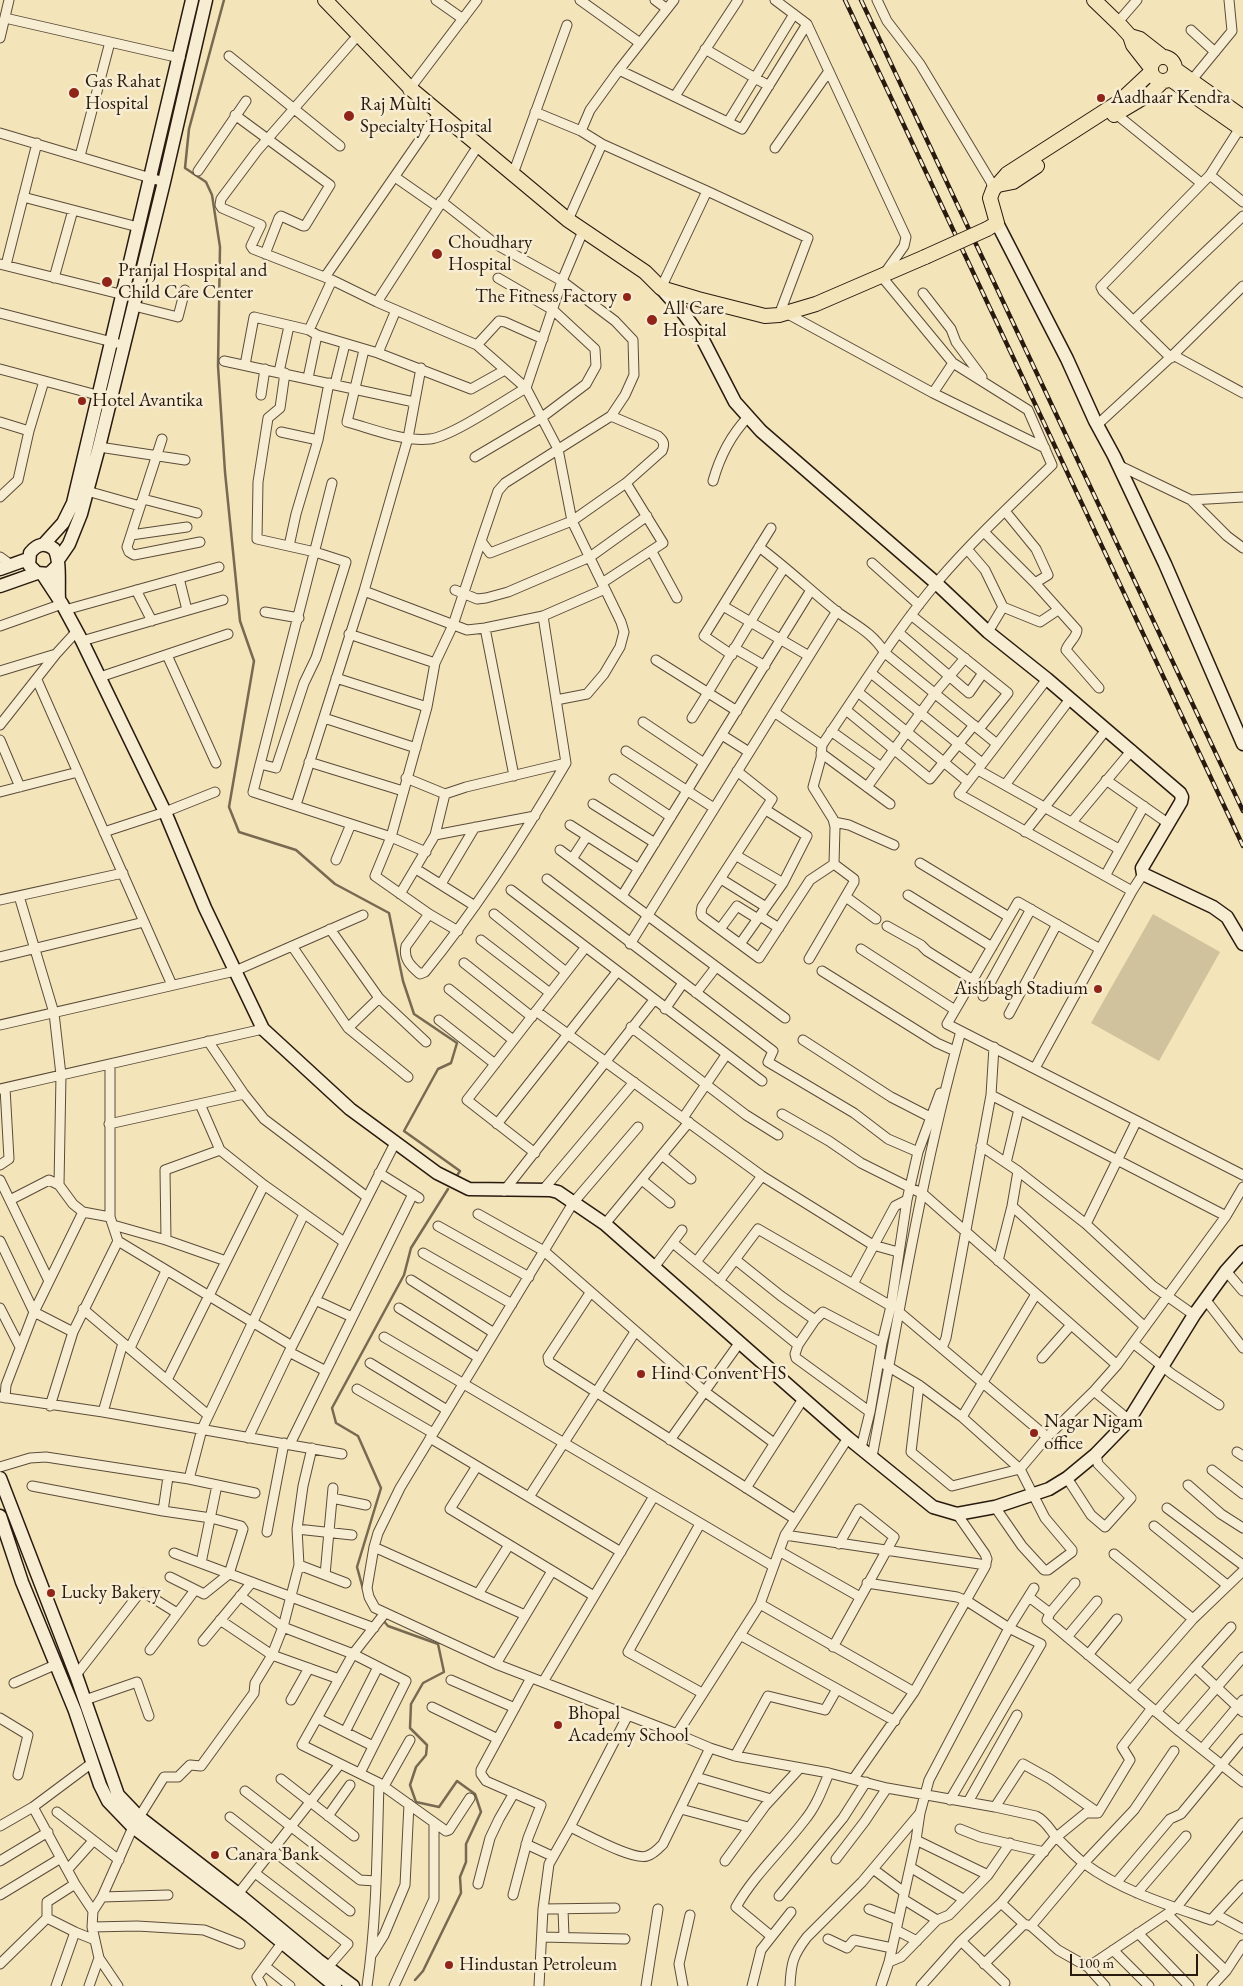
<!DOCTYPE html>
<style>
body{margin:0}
#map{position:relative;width:1243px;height:1986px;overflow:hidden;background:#f3e4b9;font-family:"EB Garamond",serif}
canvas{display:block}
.scale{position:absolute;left:1070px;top:1954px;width:128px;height:22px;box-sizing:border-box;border:2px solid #281a0f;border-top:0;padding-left:6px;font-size:15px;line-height:18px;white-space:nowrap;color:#281a0f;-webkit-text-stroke:4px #f7edd2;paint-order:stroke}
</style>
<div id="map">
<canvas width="1243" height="1986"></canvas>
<div class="scale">100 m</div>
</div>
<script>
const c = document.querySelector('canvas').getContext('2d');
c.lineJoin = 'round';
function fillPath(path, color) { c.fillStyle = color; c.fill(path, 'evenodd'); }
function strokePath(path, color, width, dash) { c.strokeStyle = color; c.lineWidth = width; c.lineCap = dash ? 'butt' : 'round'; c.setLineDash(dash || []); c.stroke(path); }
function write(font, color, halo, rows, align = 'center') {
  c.font = font + ' "EB Garamond",serif'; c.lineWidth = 5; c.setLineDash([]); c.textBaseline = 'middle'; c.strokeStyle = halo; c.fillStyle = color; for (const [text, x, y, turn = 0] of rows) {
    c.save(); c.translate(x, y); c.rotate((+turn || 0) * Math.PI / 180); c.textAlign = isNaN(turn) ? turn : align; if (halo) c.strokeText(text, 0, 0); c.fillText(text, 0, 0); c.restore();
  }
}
fillPath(new Path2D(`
 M1153,914L1220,952L1159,1061L1091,1023Z`), '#d0c29c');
strokePath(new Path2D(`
 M224,0L189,129L185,168L206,182L212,195L220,247L218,366L225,472L240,621L254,661L229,807L239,832L296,850L335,884L389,913L403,981L414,1014L457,1043L451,1063L438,1069L404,1131L460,1171L456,1177
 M363,1589L357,1567L381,1488L358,1436L336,1423L332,1408L404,1275L411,1248L448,1189
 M375,1611L388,1626L438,1644L444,1672L423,1683L411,1704L410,1728L427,1745L426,1755L416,1767L410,1785L416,1802L439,1807L457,1781L475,1794L481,1812L466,1844V1862L460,1877L461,1893L423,1971L415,1980`), '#786a52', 2.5);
const street = new Path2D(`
 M436,0L463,19
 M580,0L640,43
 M655,0L667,9
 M674,0L619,70L742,129L807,24
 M877,0L887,21L920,64L991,182L993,190
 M5,18L180,58
 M1118,22L1137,0
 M1191,30L1215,52
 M0,38L9,0
 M353,41L257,151L221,199L220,205L222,208L261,225L251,246L253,249L332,280L377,302L477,345L526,388L558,449L572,521L621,622L624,632L620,647L604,674L587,694L556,700
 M705,49L769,86
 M229,56L340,146
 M1191,81L1232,31L1229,0
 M408,91L477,0
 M675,96L738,0
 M535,112L581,131L602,144
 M1116,114L1201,183
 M235,115L330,185L305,226H303L281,216L279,218L265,254
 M728,122L794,14
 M581,131L590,110L619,70
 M0,133L164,182
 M775,148L829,71
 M80,156L110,42
 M198,171L246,101
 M513,174L567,25
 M1210,175L1243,202
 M395,177L438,207
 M23,197L138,227
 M441,201L497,245L562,281L615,321L633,340L634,375L625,395L611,416L505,483L498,491L481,541L490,553L572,521L626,483L662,451C665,444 664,441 658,436L611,416
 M568,220L602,144L707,191L808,238L779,315
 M0,264L136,298
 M6,265L37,143
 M325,277L435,118
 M54,278L73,210
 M661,288L707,191
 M923,293L951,329L956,342L982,377
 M377,302L474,152
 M134,306L178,317L185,290
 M0,313L116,343
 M786,313L933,393L1045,448
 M1133,321L1243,216
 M309,330L332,280
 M477,345L499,321L505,322L543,339
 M364,350L347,422C373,429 404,442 430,439C451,437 505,400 526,388L562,281L583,231
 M378,353L396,310
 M1173,355L1243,393
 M1171,358L1103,291L1101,287L1210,175L1240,128
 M224,361L414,402
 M245,365L254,317L309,330L317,335L378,353L471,389L505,370
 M0,369L97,395
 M279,372L289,326
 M308,378L317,335
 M335,384L345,344
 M933,393L953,363
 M261,395L265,369
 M0,422L29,431
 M1097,425L1173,355L1243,286
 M281,432L318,440
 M162,439L127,547L129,552L134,555L200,542
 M99,447L185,460
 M475,457L541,418L586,384L596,366L595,349L553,310L498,278
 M1118,465L1191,500L1227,536L1243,548
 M713,481C720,456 730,436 748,417
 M332,483L253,792L391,837L426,852
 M87,491L140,506
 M0,497L18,480L29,431L44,381
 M143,499L197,513
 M1191,500L1243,497
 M1005,511L1036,549L1048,575L1035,583
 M984,532L1035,583L1077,630C1077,637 1068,643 1066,650L1099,688
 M131,535L187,527
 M289,546L296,514L318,440L329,383
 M759,547C786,567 810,590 836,611C855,625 872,632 885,653L997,744
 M967,549L985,570L1003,607L1040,622L1058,610
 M652,552L677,598
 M0,557L11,565
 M872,563L919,605
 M179,578L187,610
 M602,583L663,543L626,483
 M136,590L152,621
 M455,590L477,599L486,598L508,592L590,557L647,516
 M364,591L467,630L485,628L543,616L605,589
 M723,606L809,656
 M65,610L219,567
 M265,612L299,618
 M911,615L1008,693L979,729
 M0,626L62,604
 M485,628L514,776
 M988,632L1003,607
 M899,633L969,693L983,673
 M349,634L435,663
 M82,641L223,600
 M734,648L765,666
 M167,655L216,763
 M732,655L704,636L771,528
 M656,660L737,711
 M0,671L56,654
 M871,673L982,763
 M100,677L228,634
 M336,678L427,707
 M1047,679L959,794L1132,891
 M37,680L172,985
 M858,692L968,782
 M846,710L930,779L974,725
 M774,712L822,745C860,690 895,632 938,581C973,540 1013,503 1052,465L1028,410L953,363L882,277L904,246L906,237L807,24L775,0
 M324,718L416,748
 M692,718C724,668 752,617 784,568
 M643,722L704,763
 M0,725L56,654L77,631
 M831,731L881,767
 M722,735L749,752
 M0,740L20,787
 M626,751L714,808
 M821,753L890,804
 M309,762L403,791
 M260,764L276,768L304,683L316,658L346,562L315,552L257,539L258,482L268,418L280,408L285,373
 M978,770L1119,849
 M737,771L772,799L702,907L701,913L702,916L759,958L810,880L834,864
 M406,778L445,794
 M614,779L671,817
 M1106,780L1169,824
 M1005,785L1070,699
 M867,787L935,693L965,658
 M0,792L78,772
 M593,804L655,843
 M296,805L364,591L408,438L421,368
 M834,822L849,825L894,845
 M1072,822L1132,750
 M570,825L639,869
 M104,832L165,812L215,792
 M1025,832L1106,730
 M435,835L535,816
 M560,850L785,1018
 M737,856L783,883
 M572,859L587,836
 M336,860L351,824
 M920,863L1009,917
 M416,869L475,906
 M1105,876L1144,806
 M547,879L773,1051L768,1062L854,1113L888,1139L918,1152
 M721,879L766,907
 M441,884L475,827
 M511,890L762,1081
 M400,894L435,835L445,794L466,787L566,763
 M908,895L992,947
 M19,896L54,1013L61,1075L59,1185L73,1204L83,1212L110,1217
 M622,896L811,590
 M846,897L876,919
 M0,900L123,873
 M429,914L406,946C403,959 411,966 420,974L425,972C478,907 524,835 566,763L543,616
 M494,914L566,972
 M760,916L779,928
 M887,926L921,945L927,951L973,980
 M330,929L379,998L426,1042
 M720,929L737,906L758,919
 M458,931L429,914L375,876L391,837L427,707L435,663L453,625L481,541
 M481,940L550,993
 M630,944L837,611
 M740,944L783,883L807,836L766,810
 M292,946L348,1028L408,1077
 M861,949L955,1010
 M1100,949L1018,902L947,1024L1243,1175
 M0,957L144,922
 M809,959L854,882V879L834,864L835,827L833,819L813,787L821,758L822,745
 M464,963L532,1017
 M822,971L937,1043L955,1051
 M449,989L513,1040
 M696,993L716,967
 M983,996L1031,909
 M665,1009L683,983
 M536,1011L762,1176L873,1245L898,1252
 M1009,1014L1057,924
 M439,1020L495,1064
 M0,1025L235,971L363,915
 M631,1027L746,1115L778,1135
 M348,1028L379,998
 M803,1040L891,1097L930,1117
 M208,1041L244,1094L264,1119L367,1197
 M110,1064V1217L118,1241L292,1346
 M1035,1068L1132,891L1143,874
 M0,1089L263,1029
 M991,1095L1226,1216
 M200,1104L220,1150L264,1185L344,1242
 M782,1114L829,1141L861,1163L923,1194L1117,1365
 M683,1118L726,1055
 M109,1124L244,1094
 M497,1124L617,972
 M638,1127L573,1203L400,1488L378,1533L374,1547L367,1588L369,1597L375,1608L496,1664L677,1734L710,1748L735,1756L829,1773L887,1788L995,1807L1036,1816C1046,1821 1050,1830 1057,1838C1066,1846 1075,1857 1085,1864C1122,1891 1168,1905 1211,1920L1243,1885
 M981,1146L1018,1171L1086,1224L1153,1286L1194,1315
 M535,1153L467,1100L585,948
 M662,1155L691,1179
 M1006,1163L1019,1109
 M0,1165L9,1159L5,1088
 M379,1173L419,1198
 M762,1176L696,1262L798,1345L795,1354L796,1358L870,1412
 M0,1180L49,1281
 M642,1180L670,1203
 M543,1190L634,1082
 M504,1191L654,1000
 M10,1200L49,1180L59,1185
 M1012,1206L1145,1327
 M478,1214L544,1251L704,1391L774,1443
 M605,1224L689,1122
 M1086,1224L1136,1122
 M113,1225L166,1240L226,1261
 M438,1226L529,1277
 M166,1240L165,1170L220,1150
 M0,1241L34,1312L73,1332
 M673,1243L696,1262
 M423,1253L512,1304
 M736,1260L781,1296L815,1320
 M998,1261L1012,1206L1018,1171
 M655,1266L682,1230
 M1226,1271L1243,1291
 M411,1280L494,1333
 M719,1281L758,1229L891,1306
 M853,1284L895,1206L907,1200
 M590,1293L548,1357L549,1362L795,1519
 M1205,1299L1243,1348
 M315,1300L352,1317
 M0,1308L20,1347
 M399,1308L479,1358
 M83,1309L208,1415
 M899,1312L1047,1437
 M384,1337L773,1566
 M1133,1343L1172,1374L1219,1405
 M798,1345L815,1320L823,1312L882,1343
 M130,1348L166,1271
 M942,1348L946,1338L991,1095L994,1047
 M289,1352L326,1371
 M1042,1358L1071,1325
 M879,1361L919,1385L962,1417L1020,1469L1045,1518L1072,1550V1552L1048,1570H1044L1022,1546L995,1507
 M370,1363L447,1410
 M167,1380L264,1185
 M919,1385L911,1452L952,1486L1020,1469L1047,1437L1094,1391L1117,1365L1226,1216L1243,1187
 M357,1389L433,1433
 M1094,1391L1129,1420
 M0,1397L103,1412L342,1454
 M5,1398L6,1385L34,1312L83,1212
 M50,1406L73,1332L118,1241
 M103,1412L123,1343
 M962,1417L1036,1294
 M248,1438L289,1352L395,1143
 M430,1438L621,1552
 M670,1440L740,1342
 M290,1444L413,1194
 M861,1448L870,1412L882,1343L891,1306L907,1200L918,1152L940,1093
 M1237,1452L1243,1456
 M872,1457C899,1315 922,1170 961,1031
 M477,1466L450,1509L594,1596
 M0,1467L30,1458L46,1457L189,1479L255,1493
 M1212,1470L1243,1494
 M1067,1478L1091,1515L1105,1527L1131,1498L1098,1464L1096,1454
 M189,1479L202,1429L304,1214
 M1188,1485L1221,1514L1243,1528
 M32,1486L163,1511L211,1518L241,1526L243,1529L229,1574L204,1594L170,1577
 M746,1488L803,1399
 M529,1497L635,1332
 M332,1498L366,1505
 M1167,1508L1243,1565
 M163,1511L168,1477
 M700,1524L628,1652L702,1693
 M1154,1526L1227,1585
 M297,1529L352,1535
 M267,1532L284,1443
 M785,1535L986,1565
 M374,1547L525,1615
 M779,1551L860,1597
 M174,1553L374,1628
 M1114,1554L1193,1619
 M201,1563L217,1485
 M299,1565L346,1583
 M325,1575L333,1488
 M867,1583L957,1597L967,1601L1009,1628L1041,1644L950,1800
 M1075,1583L1050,1613L1047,1620L1179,1731L1243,1782
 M478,1594L509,1545
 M240,1596L283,1627L353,1654L406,1681L360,1773
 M1029,1597L1050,1613
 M760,1604L914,1692
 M385,1613L353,1654L302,1745L379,1783L446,1831L449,1830L470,1798
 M220,1620L272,1655L339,1679
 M740,1635L895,1721
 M1067,1637L1097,1601
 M203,1641L252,1582
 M833,1647L894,1537L859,1509L839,1544
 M150,1650L195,1590
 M1088,1655L1117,1619
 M496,1664L552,1571
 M1195,1667L1231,1627
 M76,1675L138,1595L143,1593L148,1595L177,1613
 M451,1680L515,1708
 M543,1682L654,1496
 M14,1683L57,1664
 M1131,1690L1193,1619L1243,1571
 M85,1700L137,1682L149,1716
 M291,1700L309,1668
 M432,1707L498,1739
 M1156,1712L1195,1667L1243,1712
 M0,1718L28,1735L18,1775
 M317,1718L373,1746
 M1179,1731L1243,1657
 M345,1732L378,1667
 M677,1734L760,1604L785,1535L848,1438
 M1203,1748L1243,1700
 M735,1756L768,1696L825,1710L837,1689
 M696,1777L771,1799
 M854,1778L914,1692L985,1567L987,1559L985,1554L957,1514
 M281,1779L354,1836
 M384,1786L410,1740
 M245,1791L360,1880L376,1881
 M968,1802L1017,1715
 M33,1807L75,1884L93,1911L92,1927L99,1958L118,1986
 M995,1807L1023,1764L1050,1779L1097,1812
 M681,1809L748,1827
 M57,1812L119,1860
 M328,1816L350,1785
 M230,1817L350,1911
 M0,1826L33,1807L92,1763
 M570,1827C586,1834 633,1861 647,1856C654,1854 658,1849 663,1844L710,1748
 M960,1829L980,1837L1044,1852
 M916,1840L988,1875
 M526,1844L552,1856
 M836,1859L865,1821L887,1788
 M0,1861L48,1832
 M725,1861L765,1806L800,1768
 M910,1867L963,1899
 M68,1869L93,1841
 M873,1869L904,1892
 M255,1873L348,1944L328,1967
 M1116,1883L1170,1819L1181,1814L1243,1739
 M478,1884L490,1838L499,1819L514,1793
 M1137,1893L1186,1836
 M238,1894L340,1764
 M0,1895L61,1858
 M513,1895L528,1838L541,1805L486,1781L481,1774V1770L531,1678
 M779,1896L843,1818L866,1782
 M102,1897L168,1895
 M903,1899L937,1920
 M1001,1903L1024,1924L1031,1926L1058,1950L1088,1967L1105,1986
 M543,1909L615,1908
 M563,1909L564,1937
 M869,1909L898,1920
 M93,1911L102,1897L133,1827L164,1777H178L190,1765L201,1766L254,1693L255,1683L272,1655L283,1627L299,1565L297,1529L303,1486L312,1448
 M1167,1914L1226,1971
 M1217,1915L1243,1929
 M47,1918V1902L75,1884
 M1031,1926L1084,1863L1134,1810L1174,1751
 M92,1927L137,1926L204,1930L240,1944
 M896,1930L917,1941
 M1138,1933L1189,1986
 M771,1936L736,1907C754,1875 782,1850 804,1821C816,1807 822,1790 829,1773
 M542,1937L625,1939
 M828,1939L847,1948L854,1940L892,1948
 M961,1941L1005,1983
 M1113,1950L1149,1986
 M372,1954L384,1935L405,1885L409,1804
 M889,1962L901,1957L937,1920L949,1915L988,1875L1010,1843
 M0,1964L47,1918L75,1932L95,1940
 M984,1964L1024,1924
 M265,1966L290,1986
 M1088,1967L1176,1908L1243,1823
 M56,1986L75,1932
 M89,1986L99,1958
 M262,1986L257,1977L282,1943
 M367,1986C377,1919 377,1850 379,1783
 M394,1986L434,1899V1823
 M539,1986L543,1909L549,1864L570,1827L628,1715
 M646,1986L658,1909
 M683,1986L679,1964L690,1915
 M752,1986L761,1950L791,1912
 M790,1986C791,1963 793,1955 807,1937L862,1882L920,1813
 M881,1986L889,1962L916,1840L920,1813L929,1780L1009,1628L1034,1588
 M921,1986L961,1941L1001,1903L1054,1839L1086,1813H1098L1130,1760L1122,1747L1152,1708
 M1212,1986L1226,1971L1243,1945`);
const secondary = new Path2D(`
 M997,223L1067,359L1095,421L1114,456L1165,564L1243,744
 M661,288L684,314L703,340L735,402L761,431L936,583L988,632L1047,679L1180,793L1182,797L1181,802L1142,868L1143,874L1213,907L1227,917L1243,944
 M44,544L63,523L73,503L192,0
 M58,560L69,544L81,514L99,447L164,182L206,0
 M57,566L49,574L37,573L29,565L30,553C37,544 45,542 54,549C61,559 58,586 59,599
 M0,569L28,559
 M43,575L62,604L82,641L165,812L205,908L263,1029L350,1109L437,1173L469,1189L550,1190L558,1192L605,1224L848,1438L933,1507L957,1514L995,1507L1049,1489L1067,1478L1096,1454L1129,1420L1194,1315L1226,1271L1243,1252
 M0,586L37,573
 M0,1478L76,1675L118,1795L139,1817L238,1894L318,1960L353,1986
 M0,1516L22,1582L75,1711L100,1785L108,1801L133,1827L250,1916L335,1986`);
const primary = new Path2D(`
 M325,0L411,89L568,220L645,272L661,288L698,299L765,316L779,315L816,304L925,257
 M1094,0L1121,26L1130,36L1133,45L1151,68
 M1130,36L1140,39L1163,57
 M1151 69a12 12 0 1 1 24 0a12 12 0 1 1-24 0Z
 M1175,69L1243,117
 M1170,79L1243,130
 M1114,115L1151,93L1163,81
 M998,185L1013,182L1037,166
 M987,229L997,223L990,198L993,190L1007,174L1119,102L1151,72`);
strokePath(street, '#5b4c3a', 11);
strokePath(secondary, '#281a0f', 15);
strokePath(primary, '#281a0f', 16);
strokePath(street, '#f7edd2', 9);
strokePath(secondary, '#f7edd2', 12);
strokePath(primary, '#f3e4b9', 14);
const rail = new Path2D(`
 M845,0L1243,846
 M861,0L1243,811`);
strokePath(rail, '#281a0f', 4.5);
strokePath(rail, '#f7edd2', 2.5, [8]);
const primaryBridge = new Path2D(`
 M925,257L987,229`);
strokePath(primaryBridge, '#281a0f', 16, []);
strokePath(primaryBridge, '#f3e4b9', 14);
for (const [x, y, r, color] of [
 [74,93,6,"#8f2418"],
 [1101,98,5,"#8f2418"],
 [349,116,6,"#8f2418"],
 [437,254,6,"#8f2418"],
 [107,282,6,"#8f2418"],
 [627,297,5,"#8f2418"],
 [652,320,6,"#8f2418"],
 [82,401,5,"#8f2418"],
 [1098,989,5,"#8f2418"],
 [641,1374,5,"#8f2418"],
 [1034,1433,5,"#8f2418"],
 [51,1593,5,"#8f2418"],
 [558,1725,5,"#8f2418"],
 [215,1855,5,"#8f2418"],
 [449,1965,5,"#8f2418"]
]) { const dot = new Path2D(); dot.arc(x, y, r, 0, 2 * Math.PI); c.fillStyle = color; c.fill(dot); strokePath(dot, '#f7edd2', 2); }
write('19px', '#281a0f', '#f7edd2', [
 ["Gas Rahat",85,82],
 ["Hospital",85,104],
 ["Aadhaar Kendra",1111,98],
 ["Raj Multi",360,105],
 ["Specialty Hospital",360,127],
 ["Choudhary",448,243],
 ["Hospital",448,265],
 ["Pranjal Hospital and",118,271],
 ["Child Care Center",118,293],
 ["The Fitness Factory",617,297,"right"],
 ["All Care",663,309],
 ["Hospital",663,331],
 ["Hotel Avantika",92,401],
 ["Aishbagh Stadium",1088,989,"right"],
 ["Hind Convent HS",651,1374],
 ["Nagar Nigam",1044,1422],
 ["office",1044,1444],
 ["Lucky Bakery",61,1593],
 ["Bhopal",568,1714],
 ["Academy School",568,1736],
 ["Canara Bank",225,1855],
 ["Hindustan Petroleum",459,1965]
], 'left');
</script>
